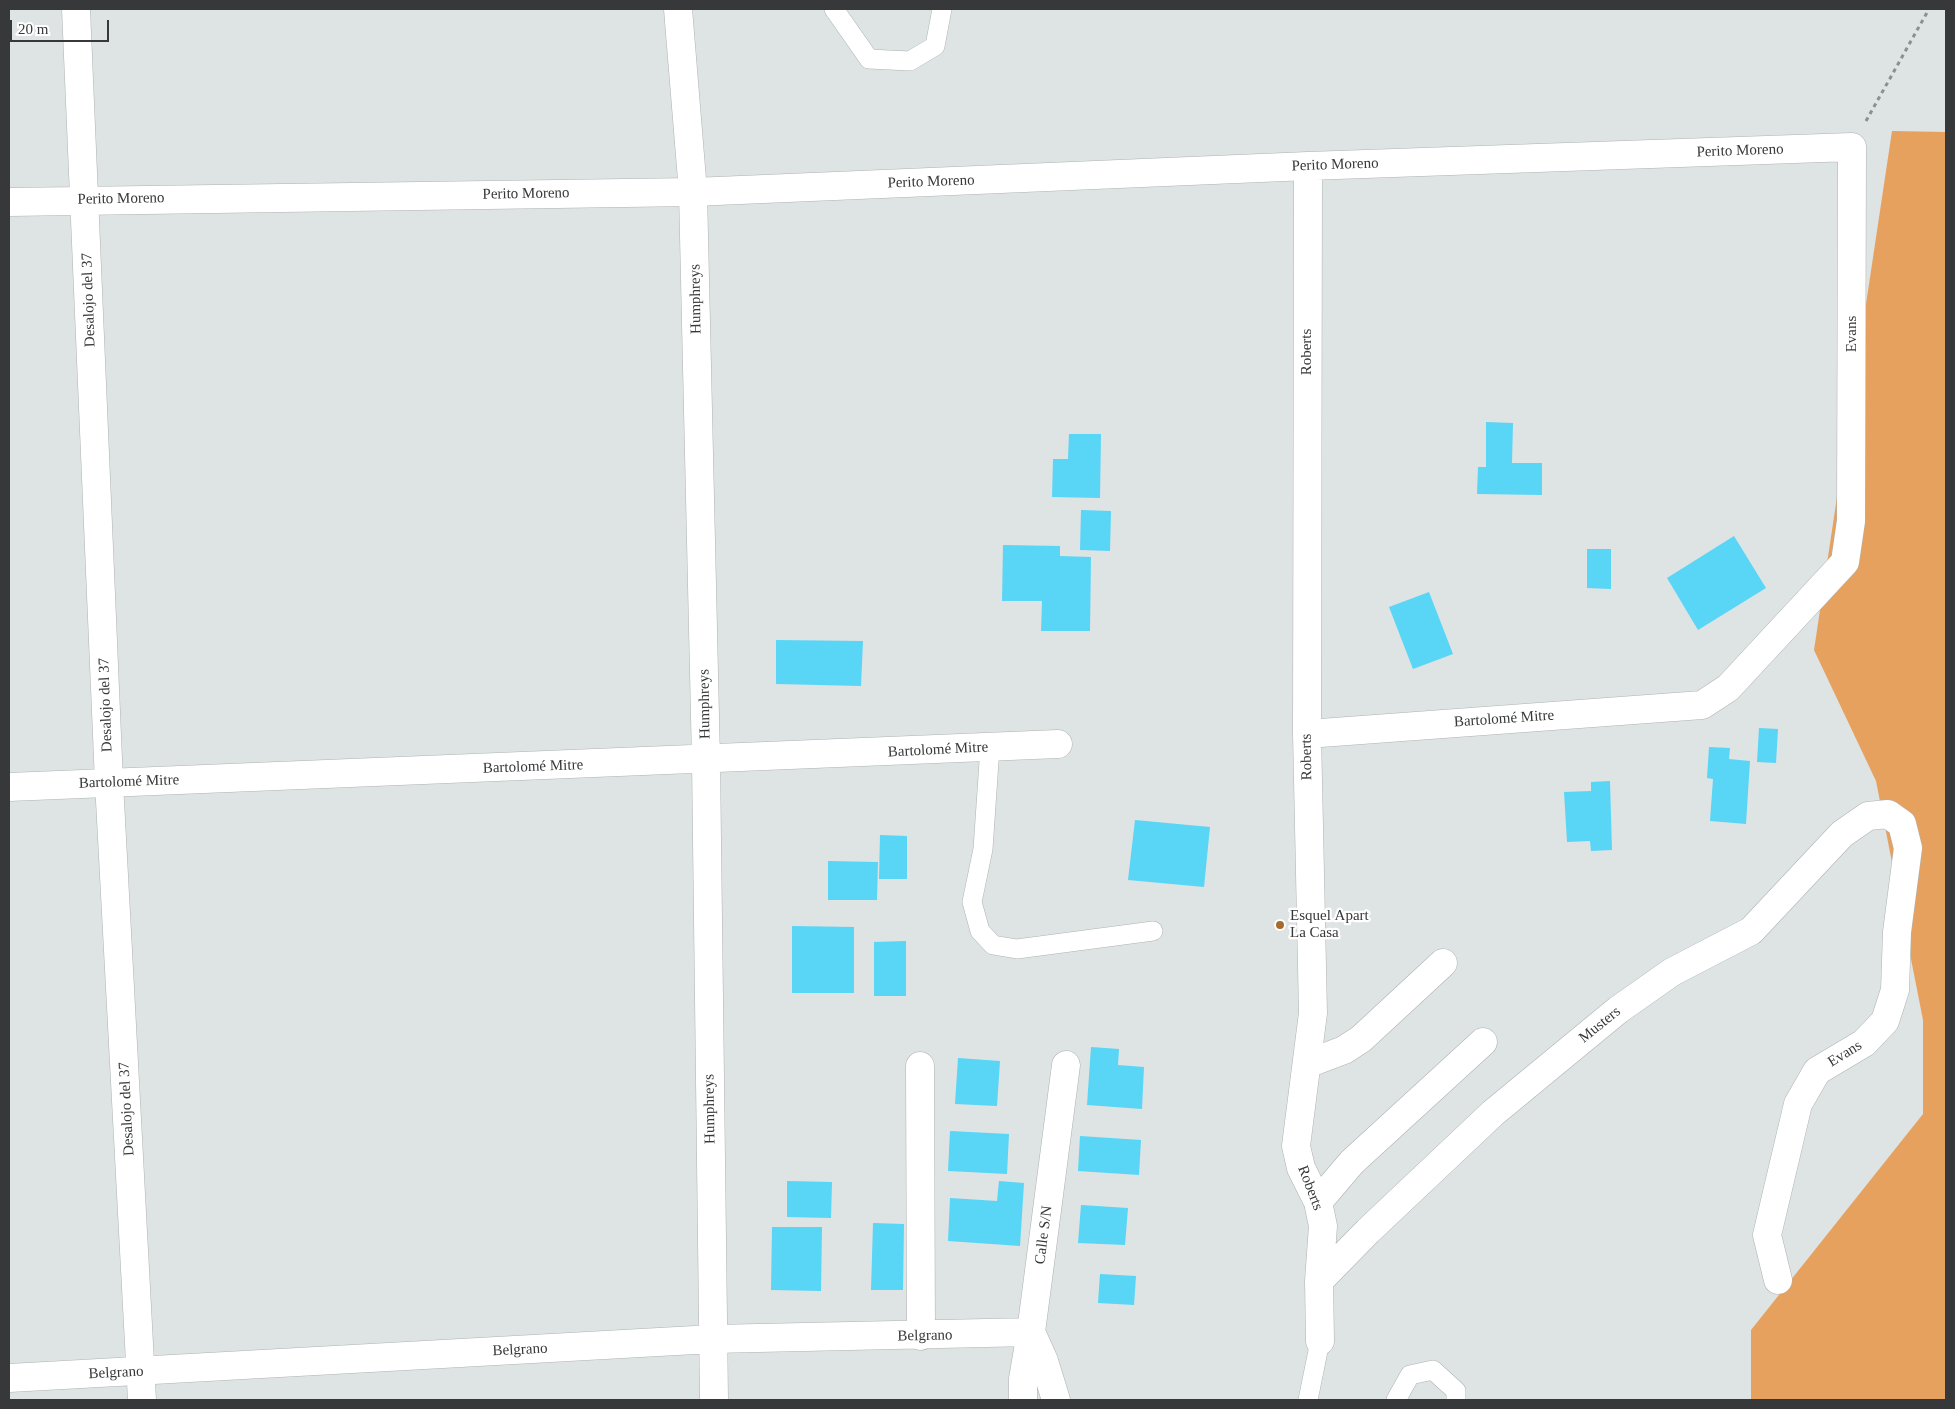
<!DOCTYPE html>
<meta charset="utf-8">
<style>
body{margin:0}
#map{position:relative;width:1955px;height:1409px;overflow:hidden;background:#dee3e4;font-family:"Times New Roman",serif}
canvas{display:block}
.frame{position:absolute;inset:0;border:10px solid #373839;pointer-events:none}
.scale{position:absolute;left:10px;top:20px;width:99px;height:22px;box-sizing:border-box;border:2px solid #373839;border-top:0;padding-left:6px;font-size:15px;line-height:18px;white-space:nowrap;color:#373839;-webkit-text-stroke:4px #fff;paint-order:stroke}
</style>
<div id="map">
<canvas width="1955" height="1409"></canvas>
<div class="frame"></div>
<div class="scale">20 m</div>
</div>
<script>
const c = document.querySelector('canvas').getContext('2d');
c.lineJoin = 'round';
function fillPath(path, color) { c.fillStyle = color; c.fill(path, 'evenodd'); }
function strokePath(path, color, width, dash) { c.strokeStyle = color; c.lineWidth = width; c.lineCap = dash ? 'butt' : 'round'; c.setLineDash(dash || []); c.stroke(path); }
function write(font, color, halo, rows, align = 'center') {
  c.font = font + ' "Times New Roman",serif'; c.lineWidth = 4.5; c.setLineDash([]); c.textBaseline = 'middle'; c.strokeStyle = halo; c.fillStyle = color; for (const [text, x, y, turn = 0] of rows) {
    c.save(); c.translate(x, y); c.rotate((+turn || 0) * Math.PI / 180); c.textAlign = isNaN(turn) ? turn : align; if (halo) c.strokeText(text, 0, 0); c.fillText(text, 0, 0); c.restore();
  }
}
fillPath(new Path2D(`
 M1892,131L1946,132V1400H1751V1330L1923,1114V1020L1876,781L1814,650Z`), '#e7a15f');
fillPath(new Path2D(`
 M1486,422L1513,423L1512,463H1542V495L1477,494L1478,467H1486Z
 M1069,434H1101L1100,498L1052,497L1053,459H1068Z
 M1081,510L1111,511L1110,551L1080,550Z
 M1734,536L1766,588L1698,630L1667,578Z
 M1003,545L1060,546V556L1091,557L1090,631H1041L1042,601H1002Z
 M1587,549H1611V589L1587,588Z
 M1429,592L1453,654L1413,669L1389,607Z
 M776,640L863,641L861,686L776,684Z
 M1759,728L1778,729L1776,763L1757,762Z
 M1709,747L1730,748L1729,759L1750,761L1746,824L1710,821L1713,779L1707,778Z
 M1610,781L1612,850L1591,851L1590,841L1567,842L1564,792L1591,791V782Z
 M1135,820L1210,827L1204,887L1128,880Z
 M880,835L907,836V879H879Z
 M828,861L878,862L877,900H828Z
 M792,926L854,927V993H792Z
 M906,941V996H874V942Z
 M1091,1047L1119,1049L1118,1065L1144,1067L1142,1109L1087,1105Z
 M958,1058L1000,1061L997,1106L955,1104Z
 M950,1131L1009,1134L1007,1174L948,1171Z
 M1080,1136L1141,1140L1139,1175L1078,1171Z
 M787,1181L832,1182L831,1218L787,1217Z
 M999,1181L1024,1183L1020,1246L948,1241L950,1198L997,1201Z
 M1081,1205L1128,1208L1125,1245L1078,1243Z
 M873,1223L904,1224L903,1290H871Z
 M772,1227H822L821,1291L771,1290Z
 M1100,1274L1136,1276L1134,1305L1098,1303Z`), '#59d5f6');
const service = new Path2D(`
 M834,9L869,59L910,61L935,46L942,9
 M990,747L983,849L972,902L980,931L993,945L1017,949L1153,931
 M1308,1400L1320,1341
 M1396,1400L1410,1375L1433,1370L1456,1391V1400`);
const minor = new Path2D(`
 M76,9L109,782L142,1400
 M678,9L693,192L706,760L714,1400
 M1308,166L1307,734L1313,1013L1296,1146L1301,1168L1318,1202L1323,1226L1319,1281L1320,1341
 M9,202L693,192L1308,166L1852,147L1851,521L1845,562L1728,688L1702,705L1307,734
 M9,787L1058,744
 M1307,1064L1344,1050L1361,1039L1443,963
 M920,1066L921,1336
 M1318,1202L1352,1162L1483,1042
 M1319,1281L1368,1231L1493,1113L1618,1010L1672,972L1751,931L1842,834L1868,816L1888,814L1902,824L1908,848L1897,932L1895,990L1885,1021L1864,1043L1817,1071L1798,1104L1767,1235L1778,1280
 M9,1378L713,1339L1031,1332L1023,1379V1400
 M1056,1400L1044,1361L1031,1332L1066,1065`);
strokePath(service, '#aeb2b3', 20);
strokePath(minor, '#aeb2b3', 29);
strokePath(new Path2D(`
 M1866,121L1929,9`), '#8d9091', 3, [4, 4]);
strokePath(service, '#fff', 19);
strokePath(minor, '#fff', 28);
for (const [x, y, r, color] of [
 [1280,925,5,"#a66a2d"]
]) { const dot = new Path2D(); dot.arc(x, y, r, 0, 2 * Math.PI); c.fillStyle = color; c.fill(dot); strokePath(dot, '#fff', 2); }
write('15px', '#373839', '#fff', [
 ["Perito Moreno",1740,151,-2],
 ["Perito Moreno",1335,165,-2],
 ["Perito Moreno",931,182,-2],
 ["Perito Moreno",526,194,-1],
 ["Perito Moreno",121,199,-1],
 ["Humphreys",696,299,-91],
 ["Desalojo del 37",89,300,-92],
 ["Evans",1852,334,-90],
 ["Roberts",1307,352,-90],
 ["Humphreys",705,704,-91],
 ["Desalojo del 37",106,705,-92],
 ["Bartolomé Mitre",1504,719,-4],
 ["Bartolomé Mitre",938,750,-3],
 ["Roberts",1307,757,-91],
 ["Bartolomé Mitre",533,767,-2],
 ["Bartolomé Mitre",129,782,-2],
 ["Musters",1600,1025,-39],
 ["Evans",1845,1054,-32],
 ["Desalojo del 37",127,1109,-93],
 ["Humphreys",710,1109,-91],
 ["Roberts",1310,1188,69],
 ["Calle S/N",1044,1235,-83],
 ["Belgrano",925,1336,-1],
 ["Belgrano",520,1350,-3],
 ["Belgrano",116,1373,-3]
]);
write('15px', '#373839', '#fff', [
 ["Esquel Apart",1290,916],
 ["La Casa",1290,933]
], 'left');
</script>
